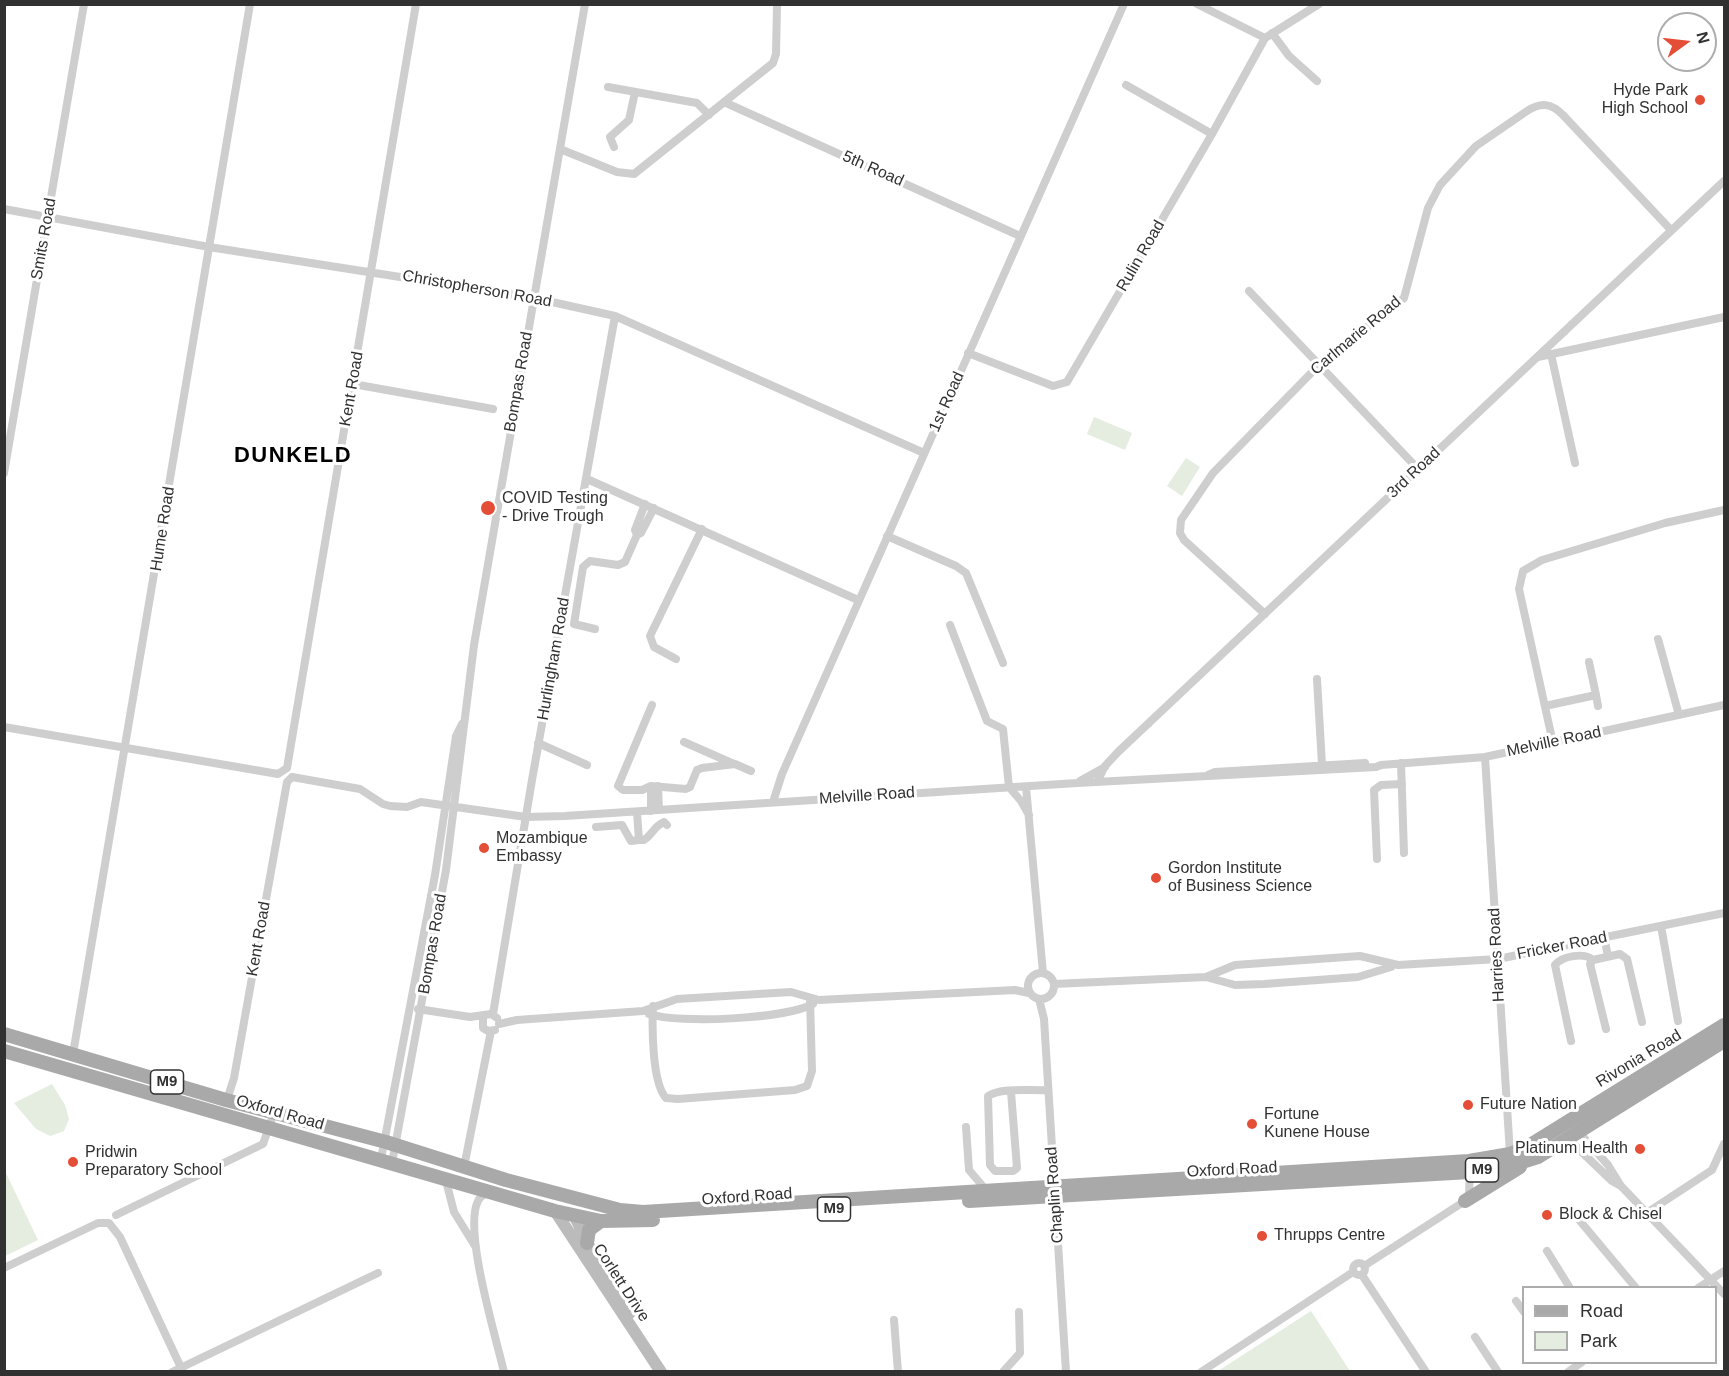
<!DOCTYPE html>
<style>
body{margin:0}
#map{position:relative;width:1729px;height:1376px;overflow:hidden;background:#fff;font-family:Helvetica,sans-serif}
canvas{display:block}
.frame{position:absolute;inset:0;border:6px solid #313131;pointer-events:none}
.legend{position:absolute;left:1522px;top:1286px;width:195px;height:78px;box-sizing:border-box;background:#fff;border:2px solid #adadad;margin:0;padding:8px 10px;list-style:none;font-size:18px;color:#313131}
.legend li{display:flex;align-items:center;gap:12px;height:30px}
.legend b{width:30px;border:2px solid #adadad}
.north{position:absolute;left:1657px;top:12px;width:60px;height:60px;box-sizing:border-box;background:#fff;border:2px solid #adadad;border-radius:50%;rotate:75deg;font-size:16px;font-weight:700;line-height:24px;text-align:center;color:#313131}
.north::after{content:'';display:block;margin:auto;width:21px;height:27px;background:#e44d36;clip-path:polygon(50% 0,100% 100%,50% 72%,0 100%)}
</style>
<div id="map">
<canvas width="1729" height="1376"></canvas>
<div class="frame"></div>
<ul class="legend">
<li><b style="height:8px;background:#a9a9a9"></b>Road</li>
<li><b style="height:16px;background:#e4eddf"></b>Park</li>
</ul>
<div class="north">N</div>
</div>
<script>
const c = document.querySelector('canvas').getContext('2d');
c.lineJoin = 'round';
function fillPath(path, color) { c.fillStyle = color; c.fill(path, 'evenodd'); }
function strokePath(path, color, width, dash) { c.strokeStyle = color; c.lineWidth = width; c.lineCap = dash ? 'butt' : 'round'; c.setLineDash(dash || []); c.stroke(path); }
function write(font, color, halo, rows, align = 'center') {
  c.font = font + ' Helvetica,sans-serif'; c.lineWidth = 6; c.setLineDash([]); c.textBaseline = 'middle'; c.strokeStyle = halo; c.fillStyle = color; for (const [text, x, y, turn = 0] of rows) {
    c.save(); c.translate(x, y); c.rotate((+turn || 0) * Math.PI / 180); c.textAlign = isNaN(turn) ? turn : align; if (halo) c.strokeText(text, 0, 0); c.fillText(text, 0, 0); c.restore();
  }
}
fillPath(new Path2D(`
 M1094,417L1132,433L1125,450L1087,434Z
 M1186,458L1200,467L1182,496L1167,486Z
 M52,1084L65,1105L69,1119L64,1131L50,1136L36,1129L14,1103Z
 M5,1171L38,1240L5,1256H4Z
 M1311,1311L1350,1371H1218Z`), '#e4eddf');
strokePath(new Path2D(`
 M1197,4L1265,38
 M1272,33L1289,56L1317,81
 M1126,85L1212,134
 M608,87L697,103L709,115
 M724,102L1020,236
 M614,147L610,137L629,120L635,92
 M560,149L617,172L634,174L773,63L776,54L777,4
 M4,209L209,247L534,298L615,316L924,453
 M1249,291L1418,469
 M968,353L1053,386L1067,382L1212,134L1265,38L1319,4
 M1551,354L1575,463
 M1538,357L1724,317
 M353,384L493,409
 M4,473L84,4
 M587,479L858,600
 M637,535L641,533L654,508
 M887,536L956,566L966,573L1003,663
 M1265,614L1184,540L1180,533L1181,520L1213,473L1319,365L1404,298L1428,208L1440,185L1476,146L1527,111C1541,102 1551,103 1563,115L1671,230
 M950,625L987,721L1003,729L1009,787L1021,801L1029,815
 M595,629L574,624L583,567L590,561L618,565L625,562L637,535L635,530L645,504
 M1658,639L1679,715
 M676,659L654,647L650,636L702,529
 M1317,679L1322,765
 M1596,695L1598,706
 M652,705L618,786L623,790H642L651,786L686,789L690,787L697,770L702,768L735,764L751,771
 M1545,706L1596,695L1589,662
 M4,727L278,774L287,768L416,4
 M684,742L734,764
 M538,743L587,765
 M1553,743L1519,589L1523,571L1542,560L1665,523L1724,510
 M1485,757L1510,1154
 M1401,763L1404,853
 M1208,775L1215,772L1365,763
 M1080,781L1105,767
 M1097,782L1105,766L1118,752L1724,181
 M651,786V811
 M658,786L659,810
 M1026,787L1043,973
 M773,802L782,774L1124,4
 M596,827L622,825L631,841L639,840L637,812
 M639,840H644C653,834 654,826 664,822L667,825
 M1377,859L1374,790L1381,785L1402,784
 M1661,926L1678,1021
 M1604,937L1608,956
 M1028 986a13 13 0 1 1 26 0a13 13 0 1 1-26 0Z
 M1206,977L1235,985L1264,984L1358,977L1391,967
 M1054,984L1206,977L1235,965L1360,956L1398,965L1498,959L1724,913
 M1039,999L1044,1019L1066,1372
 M653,1006C652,1027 652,1083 666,1098L678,1099L795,1090L807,1086L812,1071L810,998
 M418,1009L470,1017L491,1014L497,1018
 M493,1014L532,780L615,316
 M649,1014C680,1024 785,1019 813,1004
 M483,1017V1028L488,1031L495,1030
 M499,1024L517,1020L643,1011L677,999L791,992L819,1000L1015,990L1029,993
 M1606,1029L1590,964L1593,960L1620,954L1627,959L1642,1022
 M1571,1041L1555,965C1562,956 1584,952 1593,960
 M73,1054L250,4
 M1011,1092L1017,1168L1013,1171H995L990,1165L988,1096C1002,1087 1031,1091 1048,1090
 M226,1103L234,1078L287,782L292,777L360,789L383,804L390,806L407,807L421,802L526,817L565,816L1077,783L1376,767L1381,765L1485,757L1724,705
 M966,1127L969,1170L986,1190
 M1577,1130L1608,1165L1621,1186L1724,1294
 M1566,1137L1612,1181L1621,1186
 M381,1159L435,875L456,736L462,724
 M392,1163L446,870L474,645L585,4
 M464,1167L491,1031
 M445,1177L454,1212L475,1246
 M489,1192C484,1194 480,1196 478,1201C463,1230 496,1337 504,1372
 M1648,1212L1712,1170L1724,1144
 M116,1215L263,1144L274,1113
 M1580,1221L1636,1288
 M1547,1251L1570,1288
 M1353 1269a6 6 0 1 1 12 0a6 6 0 1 1-12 0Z
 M1364,1266L1465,1201L1469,1194L1470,1170
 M4,1268L98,1223H109L120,1237L183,1372
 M1362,1275L1426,1372
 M1698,1288L1724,1271
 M1516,1301L1524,1312
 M894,1320L898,1372
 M1475,1337L1498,1372
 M172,1372L378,1273
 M1003,1372L1020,1353L1019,1312
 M1201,1372L1353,1272
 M1568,1372L1582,1362`), '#cecece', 8);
strokePath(new Path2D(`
 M555,1211L661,1372
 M574,1215L592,1252L630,1313`), '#bbb', 12);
strokePath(new Path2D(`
 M4,1034L226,1100L386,1142L506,1180L620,1210L643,1212L1469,1161L1510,1154L1527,1147L1724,1025
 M4,1051L555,1211L601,1221L653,1220
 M969,1201C1136,1192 1303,1183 1470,1172L1506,1167L1538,1157L1724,1041
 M1465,1201L1520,1167
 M587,1243L589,1230L601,1221`), '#a9a9a9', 14);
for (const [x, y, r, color] of [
 [1700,100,6,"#e44d36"],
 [488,508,8,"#e44d36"],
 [484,848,6,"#e44d36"],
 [1156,878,6,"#e44d36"],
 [1468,1105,6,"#e44d36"],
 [1252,1124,6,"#e44d36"],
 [1640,1149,6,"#e44d36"],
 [73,1162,6,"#e44d36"],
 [1547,1215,6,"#e44d36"],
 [1262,1236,6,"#e44d36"]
]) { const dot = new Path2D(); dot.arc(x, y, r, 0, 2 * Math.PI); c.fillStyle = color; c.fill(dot); strokePath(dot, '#fff', 2); }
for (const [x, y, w] of [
 [167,1082,33],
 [1482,1170,33],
 [834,1209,33]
]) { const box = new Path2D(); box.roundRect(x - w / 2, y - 12, w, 24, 4.5); c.fillStyle = '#fff'; c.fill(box); strokePath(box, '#313131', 1.5); }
write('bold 15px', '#313131', null, [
 ["M9",167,1082],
 ["M9",1482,1170],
 ["M9",834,1209]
]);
write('16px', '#313131', '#fff', [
 ["Hyde Park",1688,91,"right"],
 ["High School",1688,109,"right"],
 ["COVID Testing",502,499],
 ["- Drive Trough",502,517],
 ["Mozambique",496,839],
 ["Embassy",496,857],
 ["Gordon Institute",1168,869],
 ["of Business Science",1168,887],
 ["Future Nation",1480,1105],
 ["Fortune",1264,1115],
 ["Kunene House",1264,1133],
 ["Platinum Health",1628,1149,"right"],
 ["Pridwin",85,1153],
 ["Preparatory School",85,1171],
 ["Block & Chisel",1559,1215],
 ["Thrupps Centre",1274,1236]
], 'left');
write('16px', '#313131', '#fff', [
 ["5th Road",873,169,24],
 ["Smits Road",44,239,-80],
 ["Rulin Road",1141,256,-60],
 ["Christopherson Road",477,289,10],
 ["Carlmarie Road",1356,336,-40],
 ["Bompas Road",519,382,-80],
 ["Kent Road",352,389,-80],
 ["1st Road",947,402,-66],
 ["3rd Road",1414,473,-43],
 ["Hume Road",163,529,-81],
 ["Hurlingham Road",554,659,-80],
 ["Melville Road",1554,742,-12],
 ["Melville Road",867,796,-4],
 ["Kent Road",259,939,-80],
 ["Bompas Road",433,944,-80],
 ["Fricker Road",1562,946,-11],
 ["Harries Road",1497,955,-93],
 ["Rivonia Road",1639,1059,-31],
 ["Oxford Road",280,1113,16],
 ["Oxford Road",1232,1170,-3],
 ["Chaplin Road",1055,1195,-94],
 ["Oxford Road",747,1197,-4],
 ["Corlett Drive",621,1283,57]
]);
c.letterSpacing = '1.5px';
write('bold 22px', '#000', '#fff', [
 ["DUNKELD",293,456]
]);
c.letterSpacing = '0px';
</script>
